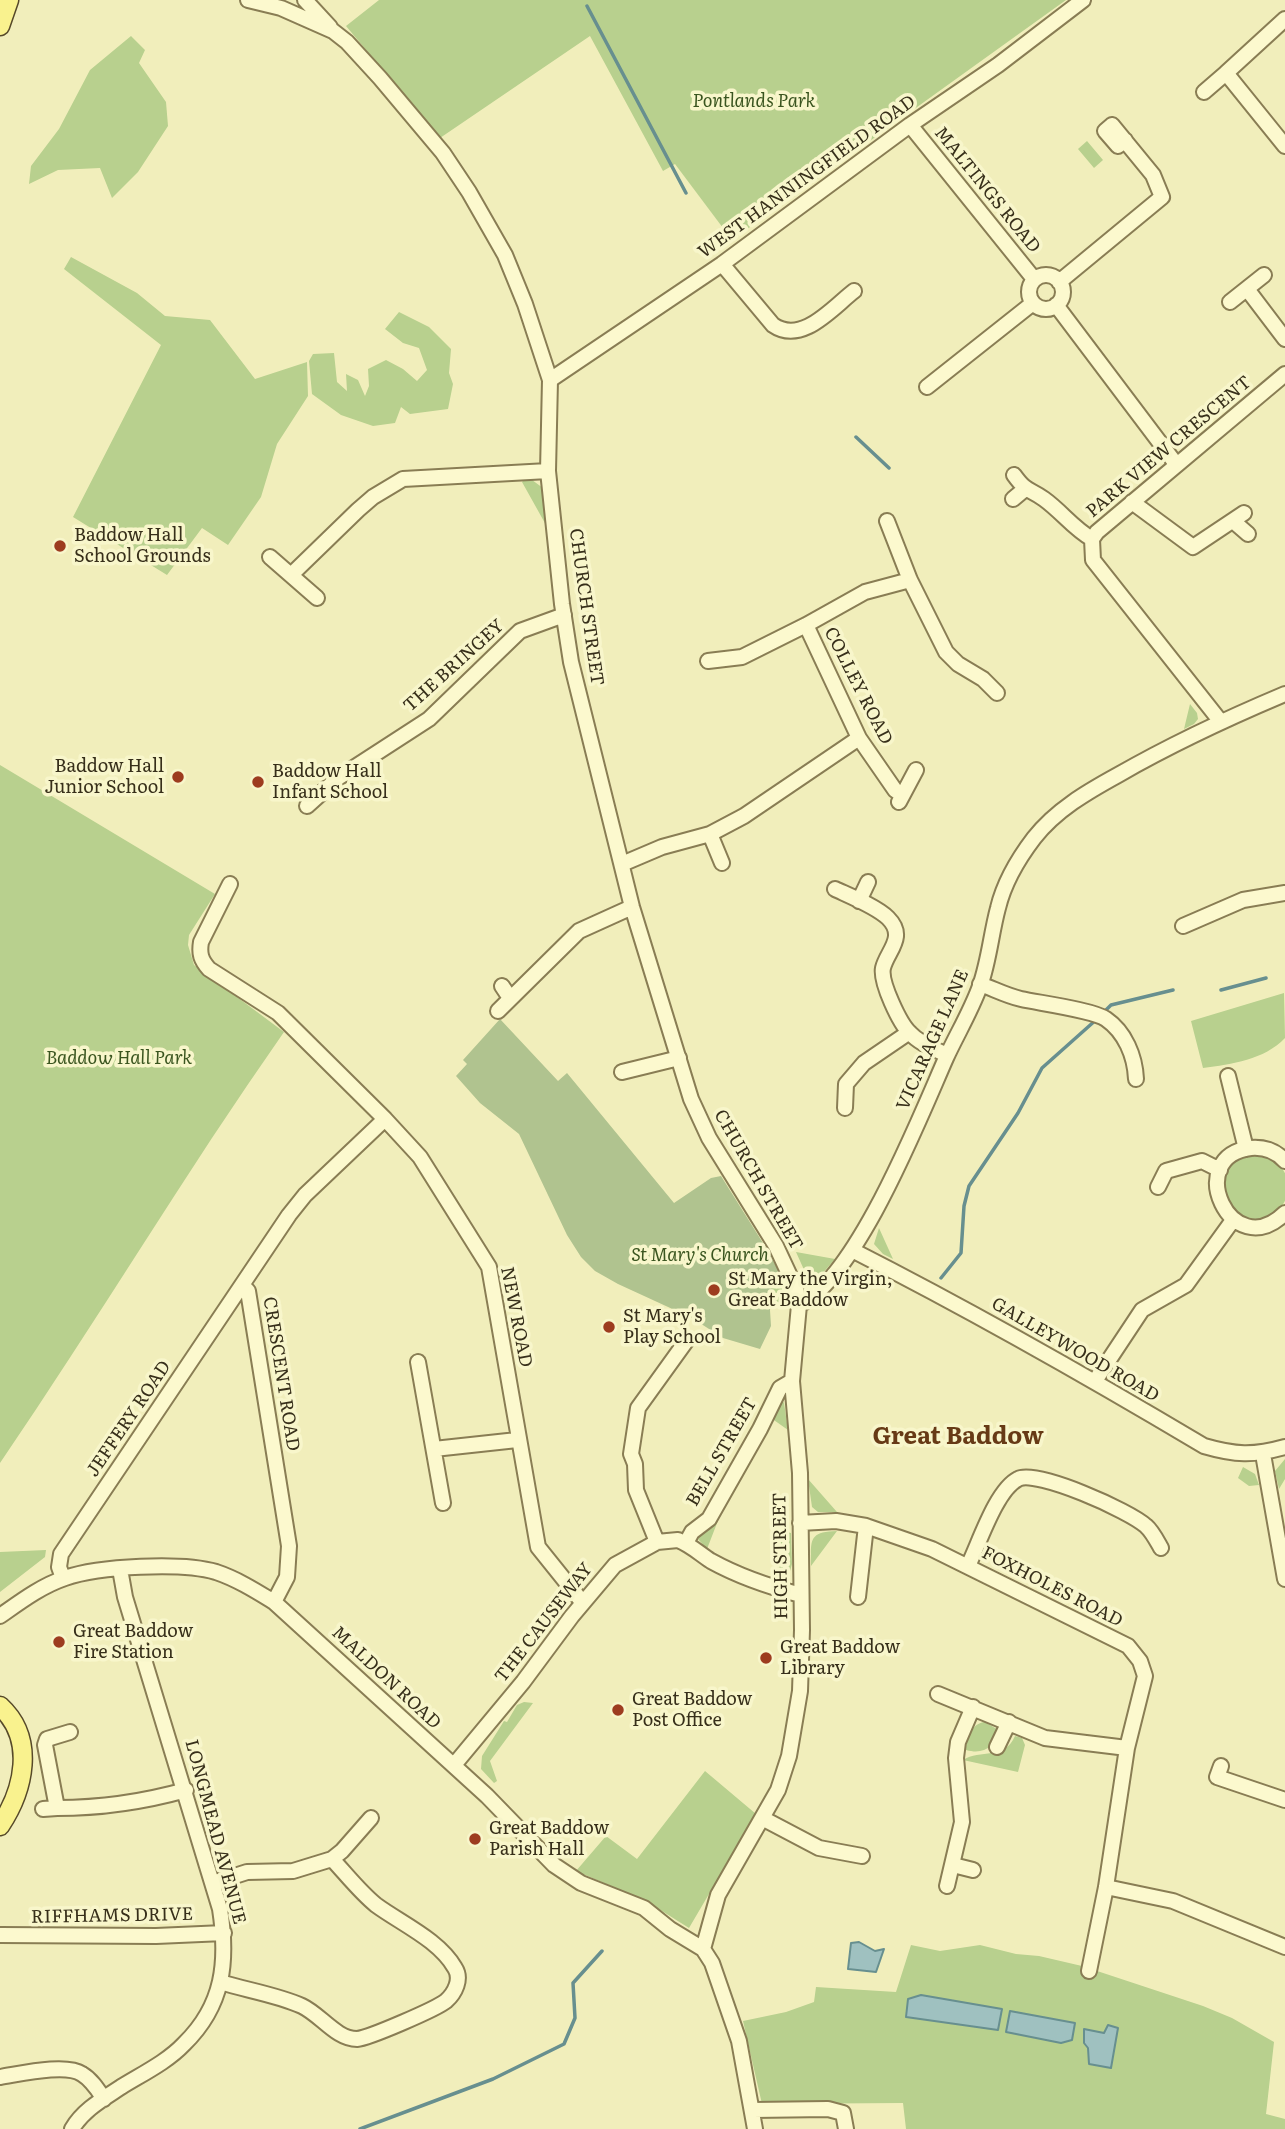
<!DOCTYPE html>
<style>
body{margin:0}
canvas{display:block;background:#f1eebb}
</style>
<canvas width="1285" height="2129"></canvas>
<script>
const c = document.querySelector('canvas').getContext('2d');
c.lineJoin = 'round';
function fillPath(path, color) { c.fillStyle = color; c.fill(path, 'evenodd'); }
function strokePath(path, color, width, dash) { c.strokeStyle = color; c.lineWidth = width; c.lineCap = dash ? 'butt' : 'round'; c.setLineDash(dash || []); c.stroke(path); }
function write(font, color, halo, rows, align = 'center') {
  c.font = font + ' Literata,serif'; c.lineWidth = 7; c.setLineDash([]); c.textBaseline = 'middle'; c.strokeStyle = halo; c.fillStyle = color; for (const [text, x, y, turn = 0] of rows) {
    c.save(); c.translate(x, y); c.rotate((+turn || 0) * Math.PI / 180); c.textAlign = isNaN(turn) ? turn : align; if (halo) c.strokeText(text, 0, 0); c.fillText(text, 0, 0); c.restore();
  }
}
fillPath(new Path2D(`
 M379,0H1066L732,240L675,164L663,171L590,36L440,138L346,26Z
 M131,36L145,50L139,63L166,102L168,126L138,172L112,198L100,168L58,170L29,184L31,166L59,129L90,70Z
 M1087,141L1103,160L1094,168L1078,149Z
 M71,257L137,293L165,316L210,320L255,379L307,362L308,396L277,444L261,497L228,545L202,528L167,575L73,517L161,345L64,269Z
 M399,312L429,327L451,349L449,373L453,384L448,409L410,414L401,407L395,423L373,426L341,415L312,394L309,361L313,354L334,353L337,382L347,391L346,374L358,380L365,396L369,386L368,369L386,360L403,369L417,381L427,370L419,348L403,343L385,329Z
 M524,480H532L543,488L546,525L522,482Z
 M1190,704L1197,713L1198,719L1194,724L1184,729Z
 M0,765L215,894L189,935L188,945L194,965L284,1032C185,1173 97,1321 0,1463Z
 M1284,993L1285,1038C1264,1060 1232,1064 1203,1068L1191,1021Z
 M1222 1187a33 33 0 1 1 66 0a33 33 0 1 1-66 0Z
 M879,1228L893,1259L883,1254L874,1244Z
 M796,1252L835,1259L822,1274L813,1278L805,1272Z
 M779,1272L782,1285V1307L770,1305L774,1273Z
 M781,1398L784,1403L788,1430L771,1418Z
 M1285,1459V1479L1279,1489L1275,1471Z
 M1243,1467L1255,1474L1259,1485L1249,1486L1238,1478Z
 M808,1479L837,1512H818L812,1507Z
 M717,1516L719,1518L707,1549L698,1539L702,1533L711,1527Z
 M781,1531L791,1533L792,1564L790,1571L779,1577Z
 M837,1531L811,1566C811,1540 808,1532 837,1531Z
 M46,1550L45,1557L0,1592V1552Z
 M524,1702L533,1703L490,1761L497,1781L494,1783L481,1769L482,1756L504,1721L507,1722L517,1705Z
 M985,1722L1000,1731C994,1747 984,1755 966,1750C966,1738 972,1723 985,1722Z
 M1015,1736L1022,1738L1025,1745L1018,1772L963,1760C980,1749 1005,1760 1015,1736Z
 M705,1771L756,1814L689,1928L646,1901L576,1871L606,1836L637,1859Z
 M911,1945L940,1951L980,1945L1016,1954L1039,1956L1082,1966L1203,2006L1232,2018L1274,2042L1266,2114L1285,2119V2129H906L903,2103L762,2104L743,2021L786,2012L814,2002L816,1987L896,1992Z`), '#b8d08e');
fillPath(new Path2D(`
 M500,1019L558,1081L567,1073L674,1203L711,1178L721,1176L768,1251L779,1272L774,1274L770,1310L771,1326L760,1349L723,1338L692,1318L618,1284L595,1271L581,1257L567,1235L519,1134L480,1103L456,1076L467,1064L463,1060Z`), '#b0c38f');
const water = new Path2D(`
 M859,1942L875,1951L884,1949L876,1972L848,1969L851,1943Z
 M921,1995L1002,2009L998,2030L906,2017L908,1999Z
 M1010,2011L1075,2023L1072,2040L1061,2043L1006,2032Z
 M1108,2025L1118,2028L1111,2068L1089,2064L1088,2048L1084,2043V2029L1104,2033Z`);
fillPath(water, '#9fc1c0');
strokePath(water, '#678f8f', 2);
strokePath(new Path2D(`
 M587,6L686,193
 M856,437L889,468
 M1221,990L1266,978
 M1103,1013L1111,1005L1173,990
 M941,1278L961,1253L964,1206L969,1186L1018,1113L1042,1068L1097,1019
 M360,2129L493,2079L564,2044L575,2018L573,1983L602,1951`), '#678f8f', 3.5);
const minor = new Path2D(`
 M248,0L281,8L333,31L347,42L380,78L443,153L469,192L505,255L525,304L550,380L548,471L562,604L571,662L632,907L691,1099L709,1138L776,1246L796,1289L799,1305L792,1381L800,1473L802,1630L800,1691L789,1756L778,1790L718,1895L703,1949
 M305,0L330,27
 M1285,19L1226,73L1285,146
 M1204,92L1226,73
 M910,125L1034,279
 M722,264L773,325C802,345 832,308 854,291
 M1029 292a17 17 0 1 1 34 0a17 17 0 1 1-34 0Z
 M1059,282L1162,197L1153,175L1112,125L1105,131L1118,146L1125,140
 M1247,289L1285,339
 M1230,302L1264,275
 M1056,305L1176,464
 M550,380L722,264L910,125L998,65L1083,0
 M927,387L1033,303
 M1014,475C1027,493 1029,488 1044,499C1062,512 1073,528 1092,539
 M1013,499L1025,489
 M1132,502L1193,547L1244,513
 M887,521L910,580L946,652L958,664L983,679L997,693
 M1233,521L1248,534
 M270,557L317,598
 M291,575L358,510L373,497L403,479L548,471
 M806,625L859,738L895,790L902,795
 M708,661L742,657L806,625L865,592L910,580
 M1221,722L1093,560L1092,539L1097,532L1285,374
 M899,802L916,770
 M307,806L338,778L429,719L520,631L564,615
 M710,834L722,863
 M622,864L662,847L710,834L744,816L859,738
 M230,884L201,942C199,954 201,960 209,969L278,1013L385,1119L420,1157L489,1267L538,1547L583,1603
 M835,889C850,896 877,907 888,918C907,937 887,951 883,968C880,982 900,1024 910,1033C920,1044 935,1049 947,1055
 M859,901L868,882
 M1183,926L1243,900L1285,893
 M980,984C994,989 1007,996 1021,999C1039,1003 1093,1010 1106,1019C1125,1032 1135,1056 1136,1079
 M502,986L510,998
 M498,1011L579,931L632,907
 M622,1072L679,1058
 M1228,1076L1246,1149
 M845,1108L846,1084L864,1063L908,1033
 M1285,1161C1276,1151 1264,1147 1251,1148C1182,1156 1231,1266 1285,1213
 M1158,1187L1166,1171L1202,1161L1220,1170
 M852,1250C972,1311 1088,1377 1204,1446C1235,1455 1253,1456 1285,1447
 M243,1286L248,1291L289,1546L287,1577L274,1602
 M799,1305C857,1277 919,1119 946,1058C957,1034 971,1011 980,986C989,961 991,934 998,908C1004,883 1018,859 1034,838C1056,810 1087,792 1118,775C1172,744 1228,718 1285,694
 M418,1362L443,1503
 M1095,1381L1142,1310L1186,1285L1233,1220
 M434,1449L517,1440
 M1263,1454L1285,1579
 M800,1523L836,1521L866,1526L932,1549L1128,1646L1140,1661L1145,1676L1127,1748L1106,1887L1089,1971
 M657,1542L636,1490L635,1464L631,1454L638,1408L687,1340
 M686,1543L692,1532L709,1519L760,1429L780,1388L792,1381
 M968,1566C979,1544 996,1490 1018,1479C1036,1469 1130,1511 1146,1526C1152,1531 1157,1541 1161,1548
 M63,1578L59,1567L61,1554L289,1215L305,1195L385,1119
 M858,1597L866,1526
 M0,1616C20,1602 41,1586 65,1578C99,1566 182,1562 216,1572C237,1579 256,1591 274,1602L487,1796L554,1865L581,1883L644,1908L670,1929L703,1949L712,1963L739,2041L755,2129
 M938,1694L1045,1738L1127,1748
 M70,1732L47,1739L45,1745L57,1808C101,1808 143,1802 186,1790
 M997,1747L1009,1722
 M454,1765L523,1682L572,1616L615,1565L657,1542L678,1540C691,1545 700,1554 711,1561C740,1577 770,1587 801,1595
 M1221,1766L1217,1777L1285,1800
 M43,1809L57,1808
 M762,1818L819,1848L862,1856
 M332,1859L342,1851L371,1818
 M953,1865L973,1870
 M213,1883L247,1872L293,1871L332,1859C346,1874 360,1892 376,1905C402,1924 439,1940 455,1968C462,1979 455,1993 446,2001C436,2009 369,2038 357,2039C336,2039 321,2015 302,2006C278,1995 246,1990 220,1982
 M947,1886L962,1822L956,1758L958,1742L973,1707
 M1106,1887L1173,1901L1285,1947
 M0,1935L156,1936L224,1933
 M0,2077C20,2074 66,2063 82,2074C92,2080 98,2090 104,2099
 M753,2110L828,2109L843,2113L846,2129
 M72,2129C83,2110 103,2099 121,2087C142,2074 167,2062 184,2044C224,2005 228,1961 220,1909L125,1597L120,1569`);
const major = new Path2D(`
 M0,26L9,0
 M0,1706C36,1739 24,1790 0,1826`);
strokePath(minor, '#897d54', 18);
strokePath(major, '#564929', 21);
strokePath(minor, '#fcf9ce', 14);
strokePath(major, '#f9f28e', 18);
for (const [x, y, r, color] of [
 [60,546,7,"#9d3c1f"],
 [178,777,7,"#9d3c1f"],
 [258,782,7,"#9d3c1f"],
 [714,1290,7,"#9d3c1f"],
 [609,1327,7,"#9d3c1f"],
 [59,1642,7,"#9d3c1f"],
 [766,1658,7,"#9d3c1f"],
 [618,1710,7,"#9d3c1f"],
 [475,1839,7,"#9d3c1f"]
]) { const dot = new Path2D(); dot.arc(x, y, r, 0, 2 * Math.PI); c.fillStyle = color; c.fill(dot); strokePath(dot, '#f8f6cb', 2.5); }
write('italic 18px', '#3a551f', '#f8f6cb', [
 ["Pontlands Park",754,102],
 ["Baddow Hall Park",119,1059],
 ["St Mary's Church",700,1256]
]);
write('18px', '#372f1a', '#f8f6cb', [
 ["WEST HANNINGFIELD ROAD",807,177,-36],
 ["MALTINGS ROAD",987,190,51],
 ["PARK VIEW CRESCENT",1169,447,-40],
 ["CHURCH STREET",586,607,82],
 ["THE BRINGEY",454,666,-42],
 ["COLLEY ROAD",858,686,63],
 ["VICARAGE LANE",933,1040,-66],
 ["CHURCH STREET",758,1180,60],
 ["NEW ROAD",516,1317,79],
 ["GALLEYWOOD ROAD",1075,1350,30],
 ["CRESCENT ROAD",281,1374,81],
 ["JEFFERY ROAD",129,1419,-56],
 ["BELL STREET",722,1452,-60],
 ["HIGH STREET",781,1556,-91],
 ["FOXHOLES ROAD",1052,1587,27],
 ["THE CAUSEWAY",544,1623,-52],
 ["MALDON ROAD",386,1678,43],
 ["LONGMEAD AVENUE",215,1832,75],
 ["RIFFHAMS DRIVE",112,1916,-1]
]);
write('18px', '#372f1a', '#f8f6cb', [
 ["Baddow Hall",74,536],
 ["School Grounds",74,557],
 ["Baddow Hall",164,767,"right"],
 ["Junior School",164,788,"right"],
 ["Baddow Hall",272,772],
 ["Infant School",272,793],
 ["St Mary the Virgin,",728,1280],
 ["Great Baddow",728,1301],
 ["St Mary's",623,1317],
 ["Play School",623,1338],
 ["Great Baddow",73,1632],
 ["Fire Station",73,1653],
 ["Great Baddow",780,1648],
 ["Library",780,1669],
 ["Great Baddow",632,1700],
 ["Post Office",632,1721],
 ["Great Baddow",489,1829],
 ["Parish Hall",489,1850]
], 'left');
write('bold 24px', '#673a16', '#f8f6cb', [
 ["Great Baddow",958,1437]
]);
</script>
